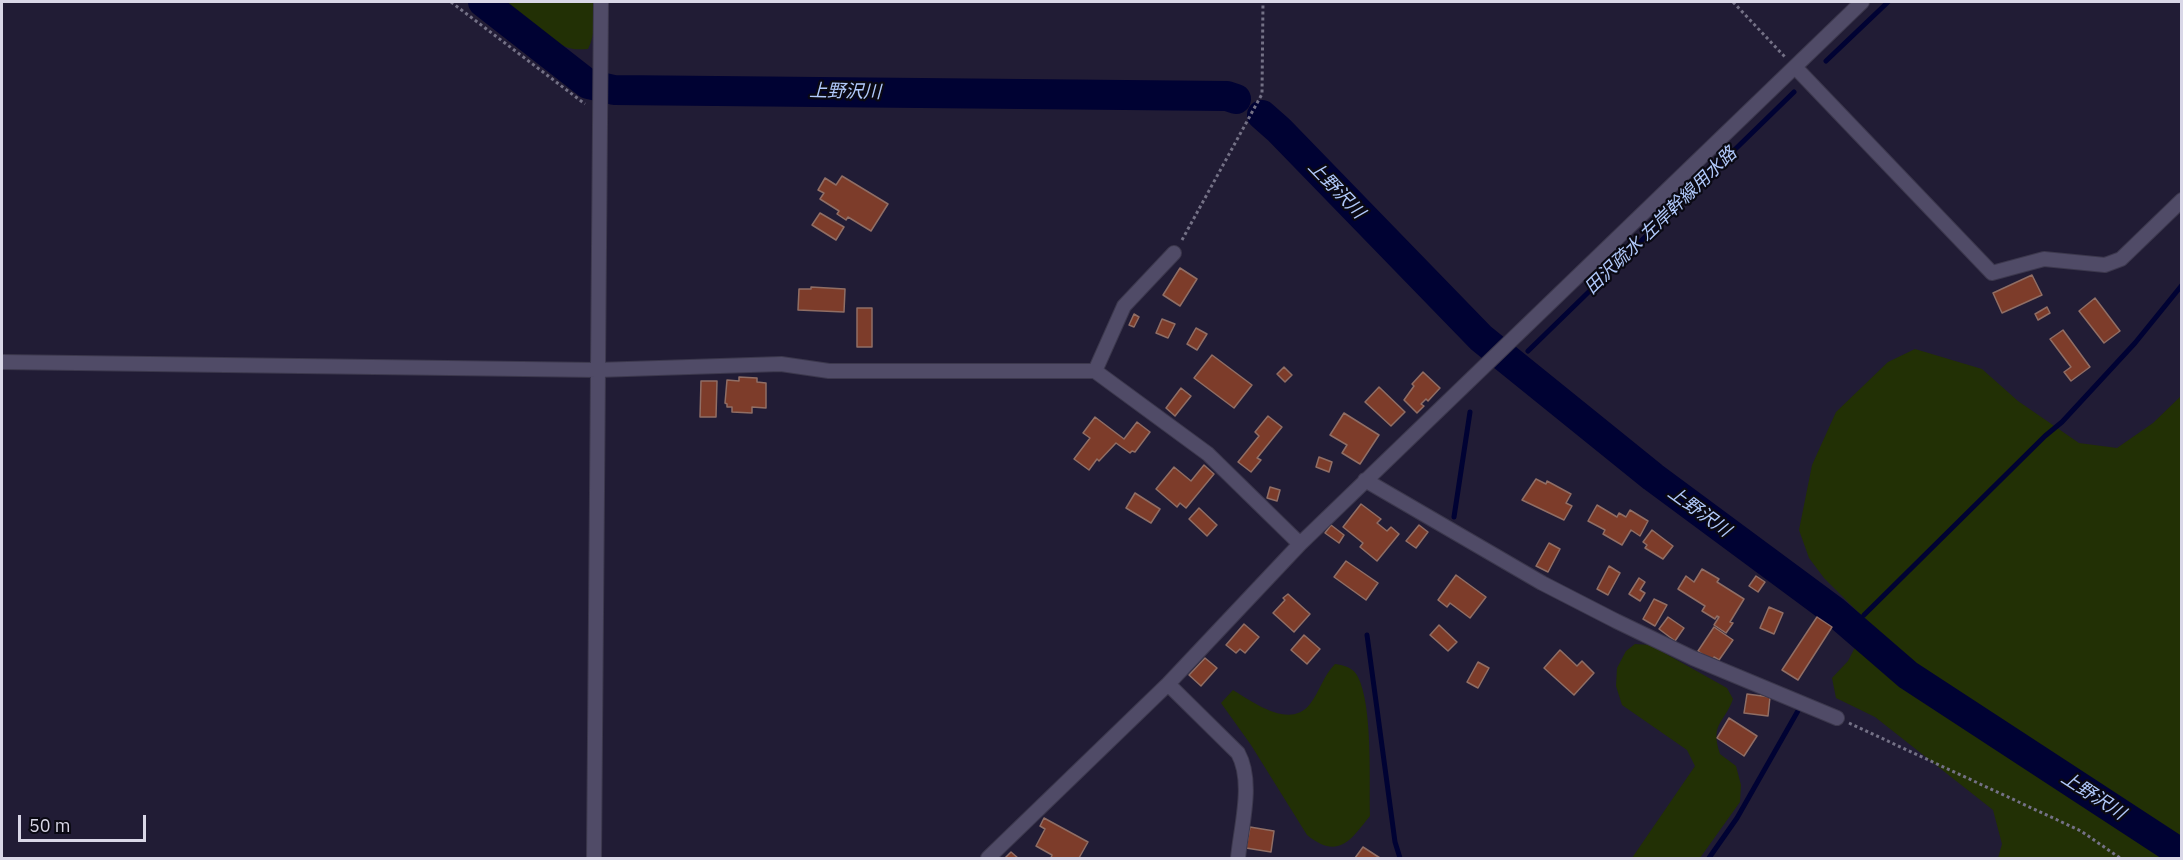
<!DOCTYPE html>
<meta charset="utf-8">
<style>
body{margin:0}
#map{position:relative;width:2183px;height:860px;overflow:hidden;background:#211c35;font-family:"IBM Plex Sans",sans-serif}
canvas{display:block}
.frame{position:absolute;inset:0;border:3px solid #d9d7e7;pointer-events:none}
.scale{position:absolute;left:18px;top:815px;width:128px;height:27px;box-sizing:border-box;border:3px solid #d9d7e7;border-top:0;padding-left:8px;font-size:18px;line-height:21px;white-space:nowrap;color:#d9d7e7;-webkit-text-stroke:4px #0a0913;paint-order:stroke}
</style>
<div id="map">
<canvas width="2183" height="860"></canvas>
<div class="frame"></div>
<div class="scale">50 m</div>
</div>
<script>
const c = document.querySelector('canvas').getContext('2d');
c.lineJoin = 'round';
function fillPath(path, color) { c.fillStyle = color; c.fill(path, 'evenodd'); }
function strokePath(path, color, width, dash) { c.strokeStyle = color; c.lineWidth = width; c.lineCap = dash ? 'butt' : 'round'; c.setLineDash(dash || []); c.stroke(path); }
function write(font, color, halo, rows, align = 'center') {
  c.font = font + ' "IBM Plex Sans","Noto Sans JP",sans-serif'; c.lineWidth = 4.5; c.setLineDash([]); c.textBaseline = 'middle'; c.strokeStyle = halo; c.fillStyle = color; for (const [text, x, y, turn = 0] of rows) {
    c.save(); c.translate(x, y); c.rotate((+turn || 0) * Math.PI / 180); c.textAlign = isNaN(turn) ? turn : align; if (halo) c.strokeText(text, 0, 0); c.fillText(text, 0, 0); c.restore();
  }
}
fillPath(new Path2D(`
 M505,2H593C594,18 596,34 588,49C582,49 575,50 569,48C549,42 516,19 505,2Z
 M1915,349L1982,369L2018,401L2079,443L2117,448L2153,423L2181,396V858H1998L2002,844L1993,810L1875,717L1836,698L1832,678L1848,661L1868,622L1824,578L1809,558L1799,530L1812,465L1836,412L1888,362Z
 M1635,644L1650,645L1727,688L1733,699C1724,724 1710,723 1720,754L1736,766L1741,785L1740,802L1700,858H1632L1695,766L1687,750L1622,705L1616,686L1617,668L1626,651Z
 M1335,664C1344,665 1354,668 1358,677C1373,707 1369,781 1370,816C1350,841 1338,860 1307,835L1251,745L1221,703L1233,690C1253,702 1290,730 1310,704C1320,691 1323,676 1335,664Z`), '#223005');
strokePath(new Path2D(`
 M1826,61L1888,2
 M1528,351L1794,92
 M1454,517L1470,412
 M1864,615L2045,436L2062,422L2135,343L2182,285
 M1367,635L1395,842L1400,858
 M1709,858L1737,818L1799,709`), '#000233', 5);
strokePath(new Path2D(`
 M483,2L588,84L614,90L1227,96L1236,99
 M1262,115L1279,130L1481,338L1653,477L1834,611L1908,675L2182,854`), '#000233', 30);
const building = new Path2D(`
 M842,176L888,204L871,231L848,217L846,220L837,214L839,211L820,199L824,193L818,190L825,178L836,185Z
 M820,213L844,227L836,240L812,225Z
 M1180,268L1197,279L1180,306L1163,295Z
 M2032,275L2042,295L2002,313L1993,293Z
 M811,287L845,289L844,312L798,310L799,289H811Z
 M2095,298L2120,331L2104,343L2079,311Z
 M2047,307L2050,313L2038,320L2035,314Z
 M857,308H872V347H857Z
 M1134,314L1139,317L1134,327L1129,325Z
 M1162,319L1175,324L1168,338L1156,333Z
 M1196,328L1207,334L1197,350L1187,344Z
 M2063,330L2090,367L2071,381L2064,372L2071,367L2050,339Z
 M1212,355L1252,385L1234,408L1194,378Z
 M1284,367L1292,375L1285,382L1277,374Z
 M1423,372L1440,388L1428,401L1426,399L1421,404L1424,406L1417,413L1404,400L1414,386L1412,384Z
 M739,377L757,378V382L766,383V408L752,407V413L732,412V407H727V404L725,403L727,380L739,381Z
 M701,381H717L716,417H700Z
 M1379,387L1405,412L1391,426L1365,402Z
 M1181,388L1191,396L1175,416L1166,408Z
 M1344,413L1379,435L1360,464L1342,453L1347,445L1330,435Z
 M1268,416L1282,427L1257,458L1261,460L1251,472L1238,462L1259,436L1255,432Z
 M1095,417L1124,439L1137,422L1150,432L1135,452L1132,451L1130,453L1116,443L1099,461L1097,459L1089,470L1074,459L1090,438L1083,433Z
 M1319,457L1332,462L1329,472L1316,467Z
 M1204,465L1214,474L1186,508L1180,503L1177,507L1156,489L1174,467L1191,481Z
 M1536,479L1546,484L1547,481L1571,494L1566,503L1572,506L1564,520L1522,500Z
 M1270,487L1280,490L1277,501L1267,498Z
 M1135,493L1160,509L1151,523L1126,508Z
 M1361,504L1381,519L1377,523L1387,531L1391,527L1399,534L1377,561L1360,547L1363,543L1343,527Z
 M1597,505L1617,517L1619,513L1626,517L1630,510L1648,521L1640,536L1631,530L1622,545L1603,534L1605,530L1588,521Z
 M1199,508L1217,525L1207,536L1189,519Z
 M1331,525L1344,535L1339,543L1325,533Z
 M1419,525L1428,532L1416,548L1406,541Z
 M1652,530L1673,546L1663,559L1645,548L1647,545L1643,542Z
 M1549,543L1560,549L1548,572L1536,566Z
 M1346,561L1378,583L1366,600L1334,577Z
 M1609,566L1620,573L1608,595L1597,589Z
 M1702,569L1719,579L1717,582L1744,599L1730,622L1733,623L1726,633L1714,625L1719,617L1717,616L1715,619L1702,611L1705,606L1678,589L1686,576L1694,582Z
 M1456,575L1486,597L1470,618L1450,603L1447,607L1438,600Z
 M1756,576L1765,582L1758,592L1749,586Z
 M1639,578L1645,582L1640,590L1645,593L1640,601L1629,594Z
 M1288,594L1310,614L1294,632L1273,613L1285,600L1283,598Z
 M1654,599L1667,605L1655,626L1643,619Z
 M1769,607L1783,613L1774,634L1760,628Z
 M1668,617L1684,628L1675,641L1659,629Z
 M1817,617L1832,627L1798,680L1782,670Z
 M1244,624L1259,637L1245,653L1240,649L1236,653L1226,645Z
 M1439,625L1457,642L1448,651L1430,635Z
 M1714,627L1733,640L1719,660L1714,657L1712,661L1698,651Z
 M1304,635L1320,649L1307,664L1291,650Z
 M1560,650L1577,666L1582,661L1594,673L1574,695L1544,668Z
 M1205,658L1217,668L1201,686L1189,675Z
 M1478,662L1489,668L1478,688L1467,682Z
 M1747,694L1770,697L1768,716L1744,713Z
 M1729,718L1757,736L1744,756L1717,738Z
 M1044,818L1088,842L1079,858H1051L1052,855L1036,846L1045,829L1040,826Z
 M1250,827L1274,831L1271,852L1246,848Z
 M1363,847L1380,858H1355Z
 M1011,852L1018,858H1005Z`);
fillPath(building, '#7d3c2a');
strokePath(building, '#906e65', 1.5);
const street = new Path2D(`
 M1795,67L1992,273L2044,259L2105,265L2121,259L2182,200
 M2,362L597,370L781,364L829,371H1095L1208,454L1300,544
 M1095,371L1124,306L1174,253
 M1365,480L1542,583L1616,621L1693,658L1837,718
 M1168,684L1238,753C1254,782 1241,826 1238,858
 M594,858L601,2
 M988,858L1168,684L1300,544L1862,2`);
strokePath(street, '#3c384d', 16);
strokePath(new Path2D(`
 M451,2L585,104
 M1733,2L1785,57
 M1182,240L1262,94L1263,2
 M1849,723L2081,831L2120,858`), '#747186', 3, [3, 3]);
strokePath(street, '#504b67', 14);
write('italic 18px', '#b1c9fb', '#0a0913', [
 ["上野沢川",845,92,1],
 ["上野沢川",1336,190,46],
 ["田沢疏水 左岸幹線用水路",1661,221,-44],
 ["上野沢川",1699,512,36],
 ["上野沢川",2093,796,33]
]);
</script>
